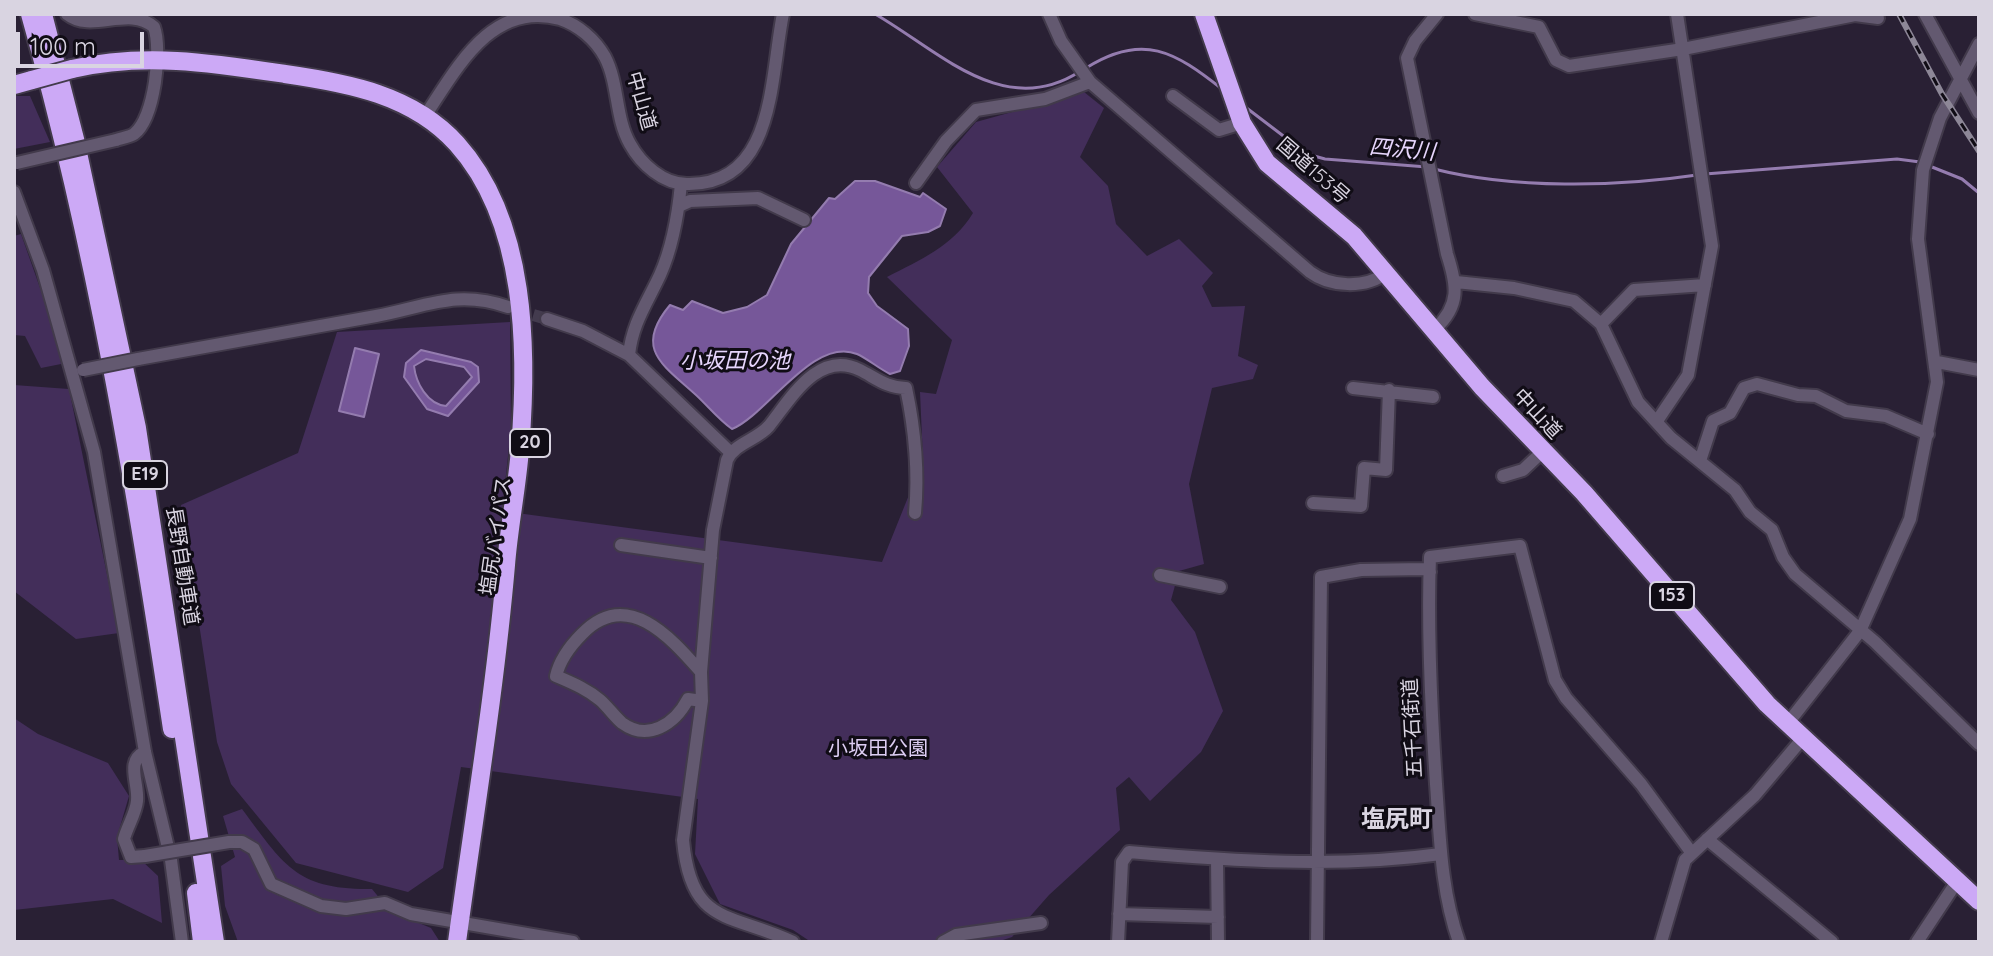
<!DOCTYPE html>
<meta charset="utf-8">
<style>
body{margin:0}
#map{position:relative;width:1993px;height:956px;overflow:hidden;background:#292034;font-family:Quicksand,sans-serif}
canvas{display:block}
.frame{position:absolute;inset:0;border:16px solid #d9d4e1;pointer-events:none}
.scale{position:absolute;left:16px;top:32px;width:128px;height:36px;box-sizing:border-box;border:4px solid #d9d4e1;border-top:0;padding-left:10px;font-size:24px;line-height:28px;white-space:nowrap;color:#d9d4e1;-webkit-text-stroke:6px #100c15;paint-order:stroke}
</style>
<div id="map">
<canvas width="1993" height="956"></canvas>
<div class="frame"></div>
<div class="scale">100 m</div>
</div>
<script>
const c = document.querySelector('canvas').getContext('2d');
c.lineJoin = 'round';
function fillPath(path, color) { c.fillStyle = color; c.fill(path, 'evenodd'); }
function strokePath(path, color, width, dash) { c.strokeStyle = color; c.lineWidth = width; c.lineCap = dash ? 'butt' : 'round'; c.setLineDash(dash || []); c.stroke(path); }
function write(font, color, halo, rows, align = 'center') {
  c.font = font + ' Quicksand,"Noto Sans JP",sans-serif'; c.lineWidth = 6; c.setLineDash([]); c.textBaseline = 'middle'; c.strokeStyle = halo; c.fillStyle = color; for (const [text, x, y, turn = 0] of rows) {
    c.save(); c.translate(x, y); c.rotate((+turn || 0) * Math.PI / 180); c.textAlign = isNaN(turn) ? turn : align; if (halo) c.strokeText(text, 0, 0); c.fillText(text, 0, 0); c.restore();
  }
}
fillPath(new Path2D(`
 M1084,92L1104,108L1080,157L1108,186L1116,224L1147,256L1179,239L1213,273L1202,286L1212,307L1245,306L1238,356L1258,365L1253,379L1212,388L1189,484L1204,564L1179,571L1171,600L1195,632L1223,711L1201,752L1150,801L1129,777L1116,788L1120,830L1049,895L1012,937L997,942H811L793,930L720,904L695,854L698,799L461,767L443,868L408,892L296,863L231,784L217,742L181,505L298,453L337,332L510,322L511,429L502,511L882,562L923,460L920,392L936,394L952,340L887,277C920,260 953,246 973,213L937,167L976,122Z
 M14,96H30L50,142L14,149Z
 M21,234L57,336L61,364L41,368L25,336L14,335V236Z
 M14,385L69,389L119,633L76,639L14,591Z
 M14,718L38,734L108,763L129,796L117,837L119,860H141L158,876L162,923L113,899L14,910Z
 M242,809C284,865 296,890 372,889L390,911L431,928L440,942H238L225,906L221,866L235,857L223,816Z`), '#432e5a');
const water = new Path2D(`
 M855,181H875L920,197L923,193L946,209L940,226L928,232L902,236L869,277L868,293L877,306L908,329L909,346L900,371L890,374C878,368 868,359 857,354C813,336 767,415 732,429C718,419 708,406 696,395C663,365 633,349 670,305L683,310L692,301L723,313L747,307L767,295L791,244L829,198L835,199Z
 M355,348L379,354L364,417L339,411Z
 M421,350L471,362L478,367L479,382L448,416L427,409L404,377L406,363ZM426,359L464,367L472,377L446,406C427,404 416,383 414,366Z`);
fillPath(water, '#765799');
strokePath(water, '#947caf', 2);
strokePath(new Path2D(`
 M875,14C938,50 1003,120 1079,72
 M1086,68C1143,32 1175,52 1222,89
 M1244,106L1307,154L1325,159L1427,167
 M1927,165L1962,179L1979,193
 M1434,169C1513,189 1616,187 1697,175
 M1705,174L1897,159L1920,162`), '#947caf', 3);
strokePath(new Path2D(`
 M516,310L547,319`), '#433b4e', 12, [12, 6]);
const minor = new Path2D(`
 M67,14C92,34 128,5 154,27C162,49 155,118 134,134C130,137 121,138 116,140
 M1049,14L1061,41L1090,82L1310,272C1330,287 1365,289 1386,273
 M1475,14L1539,27L1556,60L1569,66L1683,49L1855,15L1878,18
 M1925,14L1979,113
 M1173,96L1219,130L1242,123
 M425,116C456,70 491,0 560,19C578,25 595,39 605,57C619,84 615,118 630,144C641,164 663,184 687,184C776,186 770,76 783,14
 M916,183L946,141L976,110L1045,99L1090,82
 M14,192L43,270L94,452L145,752L171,860L182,942
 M679,206L690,201L758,198L804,220
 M1456,282L1514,288L1574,301L1601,324L1638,402L1671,438L1735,490L1750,512L1772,530L1783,557L1795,574L1875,642L1979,744
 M547,319L583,331L629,355L730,452
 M1601,324L1634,290L1705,285
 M1435,329C1461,305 1457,285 1447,254L1407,58L1415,41L1437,14
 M629,355C632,324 647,303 660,275C673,246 678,215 681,184
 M138,359C217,344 297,331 376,316C426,307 456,289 508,307
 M1937,362L1979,370
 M1353,388L1433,397
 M1657,421L1688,375L1712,246L1677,14
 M1700,461L1713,421L1730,413L1744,388L1757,384L1798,395L1816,396L1846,411L1886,416L1928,434
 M1503,476L1523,470L1541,453
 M1313,503L1361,506L1364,468L1386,470L1389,390
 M621,545L711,558
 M1160,575L1220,587
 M701,672C671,638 627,587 582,634C570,646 560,659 556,676C572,683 587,689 600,700C608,707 614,716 622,723C648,742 675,724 688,699L702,701
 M1788,723L1860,631L1910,519L1937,382L1918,239L1923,170L1940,118L1979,44
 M1707,839L1832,942
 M229,842H242L254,849L271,884L321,906L346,909L385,903L411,914L573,942
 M145,856L131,857L124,839C127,827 136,813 137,801C139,783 125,761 145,752
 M1217,860L1218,942
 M1119,914L1218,917
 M793,942C730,912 691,927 683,840L702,701L701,672L713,530L727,460C735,443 757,440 769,426C790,400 818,349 860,370C876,378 887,388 906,388C915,430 919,469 915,513
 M943,942L956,935L1041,923
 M1118,942L1122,862L1129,852C1233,861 1338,868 1441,854
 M1317,942L1321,577L1361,570L1425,569L1430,572
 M1459,942C1441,891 1440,838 1436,784C1431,709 1427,633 1430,557L1520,546L1555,680L1566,698L1641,784L1691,852
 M1661,942L1685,860L1755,795L1803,738
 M1917,942L1958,880`);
const highway = new Path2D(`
 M30,14C96,248 136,489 172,729
 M43,14L75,139L137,428L215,942
 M1204,14L1242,123L1267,163L1354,236L1482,387L1584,493L1767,704L1979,901
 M72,69C144,52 213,63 285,74C348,83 413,95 457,144C527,222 528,351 520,449C517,488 509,526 506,565C495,691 474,817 457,942
 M14,85L32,80
 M196,893L202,942`);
strokePath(minor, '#423a4b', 16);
strokePath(highway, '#423a4b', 22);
strokePath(minor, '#635970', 12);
strokePath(highway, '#cca9f6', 18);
const rail = new Path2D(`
 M1899,14L1942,94L1979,151`);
strokePath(rail, '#8d8797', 6);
strokePath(rail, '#100c15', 3, [9]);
const minorBridge = new Path2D(`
 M17,163L116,140
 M83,370L138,359
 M145,856L229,842`);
const highwayBridge = new Path2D(`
 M32,80L72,69`);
strokePath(minorBridge, '#423a4b', 16, []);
strokePath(highwayBridge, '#423a4b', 22, []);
strokePath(minorBridge, '#635970', 12);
strokePath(highwayBridge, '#cca9f6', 18);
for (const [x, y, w] of [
 [530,443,40],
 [145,475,44],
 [1672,596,44]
]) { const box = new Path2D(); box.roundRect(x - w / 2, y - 14, w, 28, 6); c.fillStyle = '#100c15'; c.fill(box); strokePath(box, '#d9d4e1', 2); }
write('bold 18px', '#d9d4e1', null, [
 ["20",530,443],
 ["E19",145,475],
 ["153",1672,596]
]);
write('20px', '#d9d4e1', '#100c15', [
 ["中山道",641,101,74],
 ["国道153号",1313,171,41],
 ["中山道",1537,414,47],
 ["塩尻バイパス",496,536,-82],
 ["長野自動車道",182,566,81],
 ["五千石街道",1413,728,-93]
]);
write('20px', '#ddcdf3', '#100c15', [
 ["小坂田公園",878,749]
]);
write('italic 22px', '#e7d6fd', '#100c15', [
 ["四沢川",1402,150,5],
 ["小坂田の池",735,361]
]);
write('bold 24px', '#d9d4e1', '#100c15', [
 ["塩尻町",1397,820]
]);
</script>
